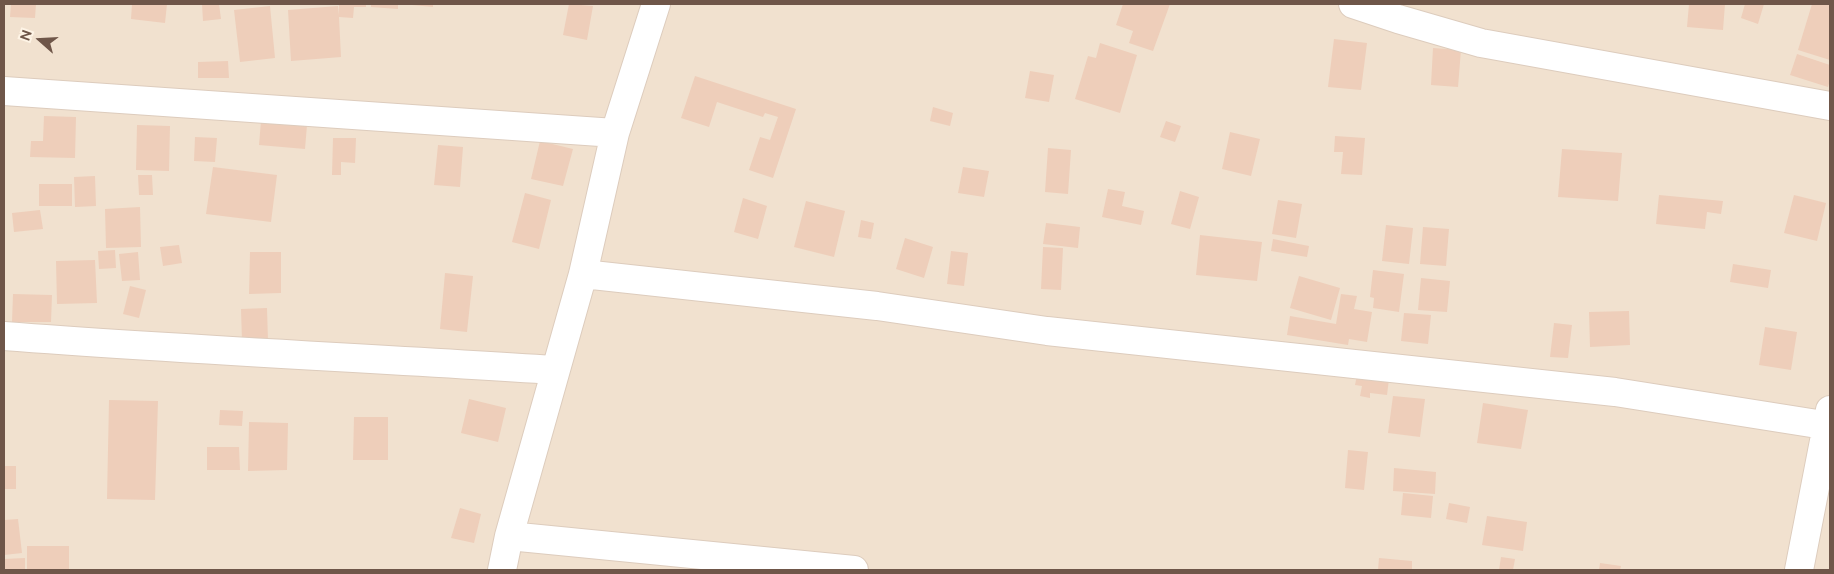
<!DOCTYPE html>
<style>
body{margin:0}
#map{position:relative;width:1834px;height:574px;overflow:hidden;background:#faf0e0;font-family:Ubuntu,sans-serif}
canvas{display:block}
.frame{position:absolute;inset:0;border:5px solid #6f5649;pointer-events:none}
.north{position:absolute;left:15px;top:15px;width:50px;height:50px;-webkit-text-stroke:4px #fef4e6;paint-order:stroke;rotate:289deg;font-size:14px;font-weight:700;line-height:20px;text-align:center;color:#6f5649}
.north::after{content:'';display:block;margin:auto;width:18px;height:22px;background:#6f5649;clip-path:polygon(50% 0,100% 100%,50% 72%,0 100%)}
</style>
<div id="map">
<canvas width="1834" height="574"></canvas>
<div class="frame"></div>
<div class="north">N</div>
</div>
<script>
const c = document.querySelector('canvas').getContext('2d');
c.lineJoin = 'round';
function fillPath(path, color) { c.fillStyle = color; c.fill(path, 'evenodd'); }
function strokePath(path, color, width, dash) { c.strokeStyle = color; c.lineWidth = width; c.lineCap = dash ? 'butt' : 'round'; c.setLineDash(dash || []); c.stroke(path); }
fillPath(new Path2D(`
 M4,4H1830V570H4Z`), '#f1e1cf');
fillPath(new Path2D(`
 M11,4H36L35,18L10,17Z
 M132,4H167L165,23L131,19Z
 M202,4H219L221,19L203,21Z
 M339,4H366V7H354L353,18L339,17L341,57L291,61L288,10L338,6L339,15Z
 M371,4H398V9L371,7Z
 M413,4H433V7L412,5Z
 M569,4L593,6L587,40L563,35Z
 M1123,4H1170L1153,51L1129,43L1133,31L1116,25Z
 M1689,4H1725L1723,30L1687,27Z
 M1745,4H1764L1758,24L1741,18Z
 M1812,4H1830V60L1798,50Z
 M270,6L275,58L240,62L234,10Z
 M1334,39L1367,43L1361,90L1328,87Z
 M1100,43L1137,55L1120,113L1075,99L1088,56L1096,58Z
 M1433,48L1461,50L1458,87L1431,85Z
 M1797,54L1830,65V80L1828,87L1790,75Z
 M228,61L229,78H198V62Z
 M1030,71L1054,75L1049,102L1025,98Z
 M695,76L796,109L773,178L749,170L760,137L770,140L778,117L765,113L763,117L717,102L709,127L681,118Z
 M933,107L953,113L950,126L930,121Z
 M44,116L76,117L75,158L30,157L31,141H43Z
 M261,121L307,125L305,149L259,145Z
 M1166,121L1181,126L1175,142L1160,137Z
 M137,125L170,126L169,171L136,170Z
 M1230,132L1260,139L1251,176L1222,169Z
 M1335,136L1365,138L1362,175L1341,174L1343,152H1334Z
 M195,137L217,138L215,162L194,161Z
 M333,138H356L355,163L341,162V175H332Z
 M540,141L573,149L563,186L531,179Z
 M438,145L463,147L460,187L434,185Z
 M1048,148L1071,150L1068,194L1045,192Z
 M1562,149L1622,153L1618,201L1558,197Z
 M213,167L277,175L271,222L206,214Z
 M963,167L989,171L984,197L958,193Z
 M138,175H152L153,195H139Z
 M95,176L96,206L75,207L74,177Z
 M39,184H72V206H39Z
 M1108,189L1125,192L1122,206L1144,211L1141,225L1102,217Z
 M1180,191L1199,197L1190,229L1171,224Z
 M525,193L551,200L539,249L512,242Z
 M1659,195L1723,201L1721,214L1707,212L1705,229L1656,224Z
 M1794,195L1826,203L1817,241L1784,233Z
 M743,198L767,206L758,239L734,232Z
 M1278,200L1302,204L1296,238L1272,234Z
 M806,201L845,211L834,257L794,247Z
 M140,207L141,247L106,248L105,209Z
 M40,210L43,229L14,232L12,213Z
 M861,220L874,223L871,239L858,237Z
 M1046,223L1080,227L1078,248L1043,244Z
 M1386,225L1413,228L1409,264L1382,261Z
 M1423,227L1449,229L1446,266L1420,264Z
 M1200,235L1262,242L1257,281L1196,275Z
 M905,238L933,247L924,278L896,269Z
 M1273,239L1309,246L1307,257L1271,251Z
 M179,245L182,263L163,266L160,247Z
 M1043,247L1063,248L1061,290L1041,289Z
 M115,250L116,268L99,269L98,251Z
 M951,251L968,253L964,286L947,284Z
 M138,252L140,280L122,281L119,254Z
 M250,252H281V293L249,294Z
 M95,260L97,303L57,304L56,261Z
 M1733,264L1771,270L1768,288L1730,282Z
 M1373,270L1404,274L1399,312L1373,308L1374,298L1370,297Z
 M445,273L473,276L467,332L440,329Z
 M1299,276L1340,288L1331,320L1290,308Z
 M1421,278L1450,281L1447,312L1418,310Z
 M130,286L146,290L139,318L123,314Z
 M13,294L52,295L51,322H12Z
 M1341,294L1357,296L1354,309L1372,312L1367,342L1349,339L1348,345L1287,335L1290,316L1336,324Z
 M267,308L268,341H242L241,309Z
 M1629,311L1630,345L1590,347L1589,312Z
 M1404,313L1431,315L1428,344L1401,341Z
 M1554,323L1572,325L1568,358L1550,357Z
 M1765,327L1797,332L1791,370L1759,365Z
 M1357,375L1389,379L1387,395L1370,393V398L1360,396L1362,386L1355,385Z
 M1393,396L1425,399L1420,437L1388,433Z
 M469,399L506,408L498,442L461,433Z
 M109,400L158,401L155,500L107,499Z
 M1483,403L1528,410L1521,449L1477,443Z
 M220,410L243,411L242,426L219,425Z
 M354,417H388V460H353Z
 M249,422L288,423L287,470L248,471Z
 M207,447H239L240,470H207Z
 M1348,450L1368,452L1364,490L1345,488Z
 M4,466H16V489H4Z
 M1394,468L1436,472L1435,494L1393,491Z
 M1403,493L1433,496L1431,518L1401,515Z
 M1449,503L1470,507L1467,523L1446,519Z
 M460,508L481,514L474,543L451,538Z
 M1487,516L1527,522L1523,551L1482,545Z
 M18,519L22,553L4,555V520Z
 M27,546H69V570H27Z
 M1501,557L1515,559L1513,570H1499Z
 M25,558V570H4V559Z
 M1379,558L1412,561V570H1378Z
 M1600,563L1621,566L1620,570H1599Z`), '#eeceba');
const minor = new Path2D(`
 M1353,4L1398,19L1481,43L1830,106
 M4,91L615,133
 M583,274L877,306L1047,331L1615,392L1830,426
 M4,336C187,350 371,358 555,370
 M509,536L854,570
 M502,570L509,536L583,274L615,133L656,4
 M1799,570L1830,410`);
strokePath(minor, '#ddccbd', 30);
strokePath(minor, '#fff', 28);
</script>
